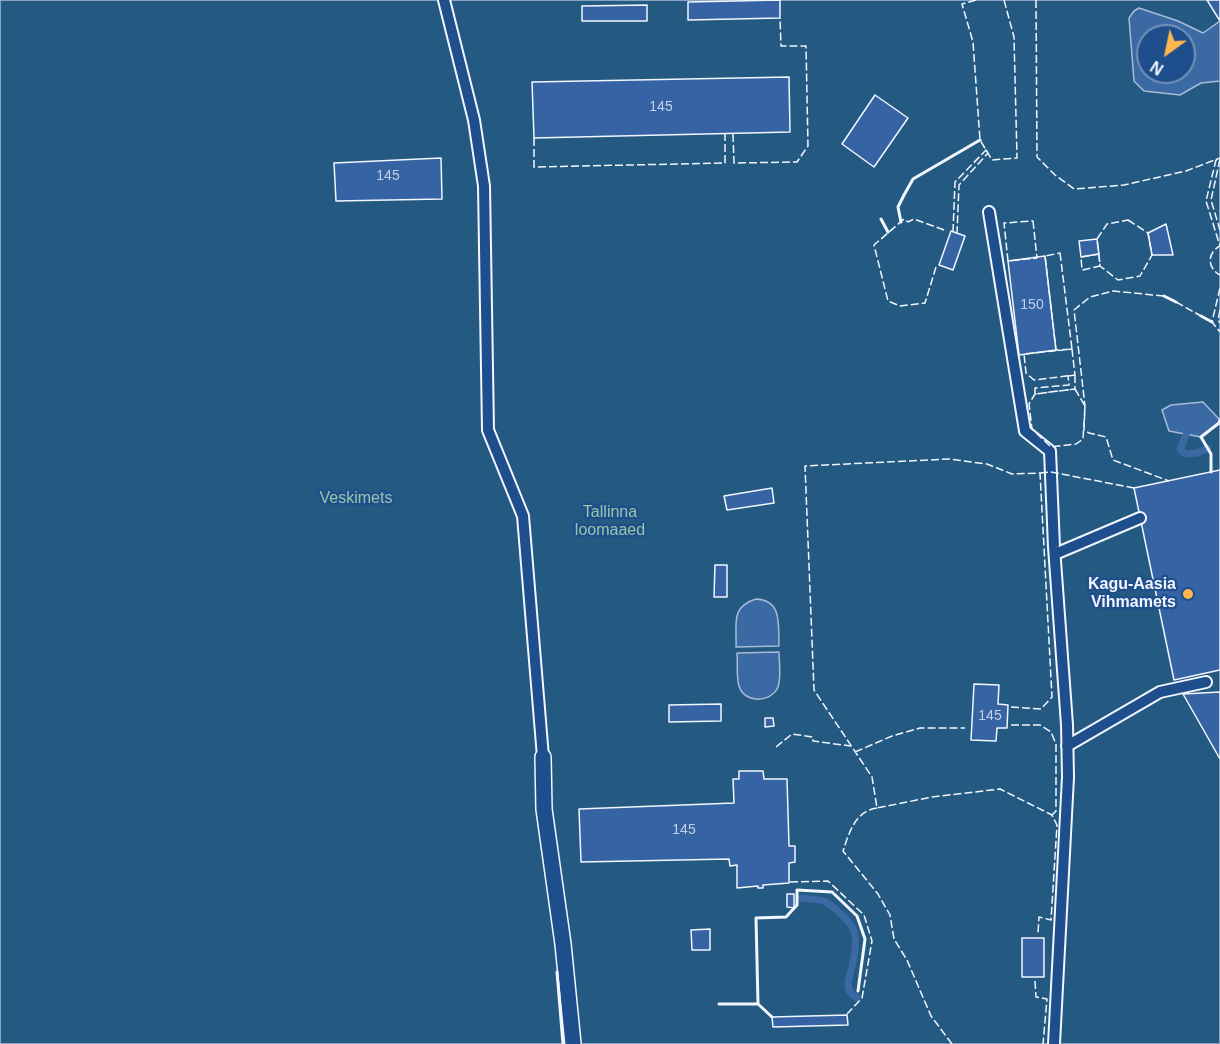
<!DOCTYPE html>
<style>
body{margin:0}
#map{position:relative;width:1220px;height:1044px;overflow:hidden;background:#1f4e8c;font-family:Helvetica,sans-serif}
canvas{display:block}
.north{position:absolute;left:1136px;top:24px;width:60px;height:60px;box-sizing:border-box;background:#1f4e8c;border:2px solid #7391ba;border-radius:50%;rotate:213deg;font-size:16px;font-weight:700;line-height:24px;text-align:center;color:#f2f6ff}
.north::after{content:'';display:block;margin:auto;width:21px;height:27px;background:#ffb74d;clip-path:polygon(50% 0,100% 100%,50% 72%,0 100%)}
</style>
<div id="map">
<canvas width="1220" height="1044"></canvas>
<div class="north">N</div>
</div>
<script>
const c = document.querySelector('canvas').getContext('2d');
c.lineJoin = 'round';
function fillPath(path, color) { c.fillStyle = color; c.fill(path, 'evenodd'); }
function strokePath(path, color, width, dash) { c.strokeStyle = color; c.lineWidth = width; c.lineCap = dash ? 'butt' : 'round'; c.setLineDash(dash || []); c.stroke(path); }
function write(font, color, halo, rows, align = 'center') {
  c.font = font + ' Helvetica,sans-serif'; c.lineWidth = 4.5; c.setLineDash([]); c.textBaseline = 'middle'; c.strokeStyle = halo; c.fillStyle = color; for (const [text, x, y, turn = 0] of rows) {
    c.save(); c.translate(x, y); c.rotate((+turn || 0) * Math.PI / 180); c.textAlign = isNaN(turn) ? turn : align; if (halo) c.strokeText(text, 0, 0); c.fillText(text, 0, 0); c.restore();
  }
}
const green = new Path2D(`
 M0,0H1220V1044H0ZM1148,36H1184V72H1148Z`);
fillPath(green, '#245a82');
strokePath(green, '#a8bbd7', 1.5);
const water = new Path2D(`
 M1139,8L1178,21L1203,33L1220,21V81L1201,83L1180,95L1144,91L1134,81L1129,18L1134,11ZM1148,36H1184V72H1148Z
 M1203,402L1220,420L1219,423L1201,437L1169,431L1162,410L1171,405Z
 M756,599C783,600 778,626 779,646L736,647C737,624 730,607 756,599Z
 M779,652C779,661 782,682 777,689C769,703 744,703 739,686C736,676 738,663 737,653Z`);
fillPath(water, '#3b69a3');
strokePath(water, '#a8bbd7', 1.5);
strokePath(new Path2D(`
 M1186,435L1180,449L1185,454L1197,453L1208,448
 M801,898C822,900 824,898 840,913C845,918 852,924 854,931C859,947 851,968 848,983C848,991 851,994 857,998`), '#3b69a3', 7);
const building = new Path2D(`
 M780,0V18L688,20V2Z
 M1207,0H1220V21Z
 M647,5V21H582V6Z
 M789,77L790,132L534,138L532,82Z
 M875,95L908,118L874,167L842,144Z
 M441,158L442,199L336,201L334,163Z
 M1166,224L1173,255H1152L1148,233Z
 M951,231L965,236L953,270L939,265Z
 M1097,239L1099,254L1081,257L1079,241Z
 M1045,256L1056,350L1019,355L1008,261Z
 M1220,470V670L1174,680L1134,488Z
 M772,488L774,503L727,510L724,496Z
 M715,565H727V597H714Z
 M974,684L999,685L998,704L1008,705L1007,728H997L996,741L971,740Z
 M1220,692V759L1183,694Z
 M721,704V721L669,722V705Z
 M765,718H773L774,726L765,727Z
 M739,771H763L764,779H787L789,846H795V862L789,863V883L763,885V888H758V886L737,888V865L730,866L729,859L581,862L579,809L734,803L733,779H739Z
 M787,894H794V908L787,907Z
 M710,929V950H692L691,930Z
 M1022,938H1044V977H1022Z
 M847,1015L848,1025L773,1027L772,1017Z`);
fillPath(building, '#3563a3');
strokePath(building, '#f2f6ff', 1.5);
const service = new Path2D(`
 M444,0L474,120L484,186L488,430L523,516L543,757
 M989,212L1025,431L1050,451L1054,547L1067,725L1068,777L1054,1044
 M1055,554L1140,518
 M1067,746L1160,692L1206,682`);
const pedestrian = new Path2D(`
 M543,757L544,809L563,944L573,1044`);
strokePath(service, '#f2f6ff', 14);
strokePath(pedestrian, '#f2f6ff', 18);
strokePath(service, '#1f4e8c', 10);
strokePath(pedestrian, '#1f4e8c', 15);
strokePath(new Path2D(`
 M976,0L962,4L973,42L980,140L992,160L1017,158L1014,37L1004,0
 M1036,0L1037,157L1055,175L1074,189L1124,185L1186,171L1220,158
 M733,134L734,163L797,162L808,146L806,46H781L780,18
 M534,138V167L725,163V134
 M986,150L988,153L959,185L957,233L953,232L955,182Z
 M1220,159L1211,200L1220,230
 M1217,160H1216L1206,201L1220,246C1207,253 1207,268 1220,275
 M1128,220L1148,233L1152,255L1140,276L1118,280L1100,266L1097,239L1107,224Z
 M1033,221L1037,258L1008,261L1004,223Z
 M1060,253L1072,349L1056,350L1045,256Z
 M1099,254L1100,266L1082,270L1081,257Z
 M936,267L925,303L900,306L888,301L874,245L904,219L908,222L914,219L947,231
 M1220,288L1212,322L1220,332
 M1164,296L1113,291L1090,297L1074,310L1085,406L1084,430L1089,433L1106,437L1113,460L1169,481
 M1176,302L1201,316
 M1220,310L1218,320L1220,323
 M1072,349L1075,375L1034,380L1026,373L1024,354Z
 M1075,375V389L1035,394V388L1069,385L1068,376Z
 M1075,389L1085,406L1083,439L1076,444L1051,447L1032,429L1029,404L1035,394Z
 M1040,473L1051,472L1134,488
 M1011,707L1041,709L1052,697L1040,473L1012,474L987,464L949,459L805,466L814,690L872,777L877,808L932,797L1000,789L1052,815L1057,825L1051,920L1039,917L1038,933
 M1011,725H1040L1051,732L1056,744V811L1052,815
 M776,747L792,734L813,737V741L851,746
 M855,752L892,736L920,728H965
 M877,808C855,811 849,833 843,851L878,894L890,915L894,939L907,960L931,1016L952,1044
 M790,882L828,881L864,915L872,941L862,998L847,1014
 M1035,981L1036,997L1047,999L1043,1044`), '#f2f6ff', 1.5, [8, 3]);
strokePath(new Path2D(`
 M881,219L888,232
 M901,222L898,207L904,195L913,179L980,140
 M1164,296L1176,302
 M1201,316L1212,322
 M1211,472V454L1201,437L1219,423L1220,420
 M557,972L563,1044
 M719,1004H758
 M772,1017L758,1004L756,918L786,917L797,905V890L832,892L857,916L865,939L858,991`), '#f2f6ff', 3);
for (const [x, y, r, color] of [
 [1188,594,6,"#ffb74d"]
]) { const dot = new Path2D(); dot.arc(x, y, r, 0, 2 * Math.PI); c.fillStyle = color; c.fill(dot); strokePath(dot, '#1f4e8c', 2); }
write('14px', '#c3d1e8', null, [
 ["145",661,107],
 ["145",388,176],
 ["150",1032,305],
 ["145",990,716],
 ["145",684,830]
]);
write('16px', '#97c8a6', '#1f4e8c', [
 ["Veskimets",356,499],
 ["Tallinna",610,513],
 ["loomaaed",610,531]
]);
write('bold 16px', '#f2f6ff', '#1f4e8c', [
 ["Kagu-Aasia",1176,585],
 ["Vihmamets",1176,603]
], 'right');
</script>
